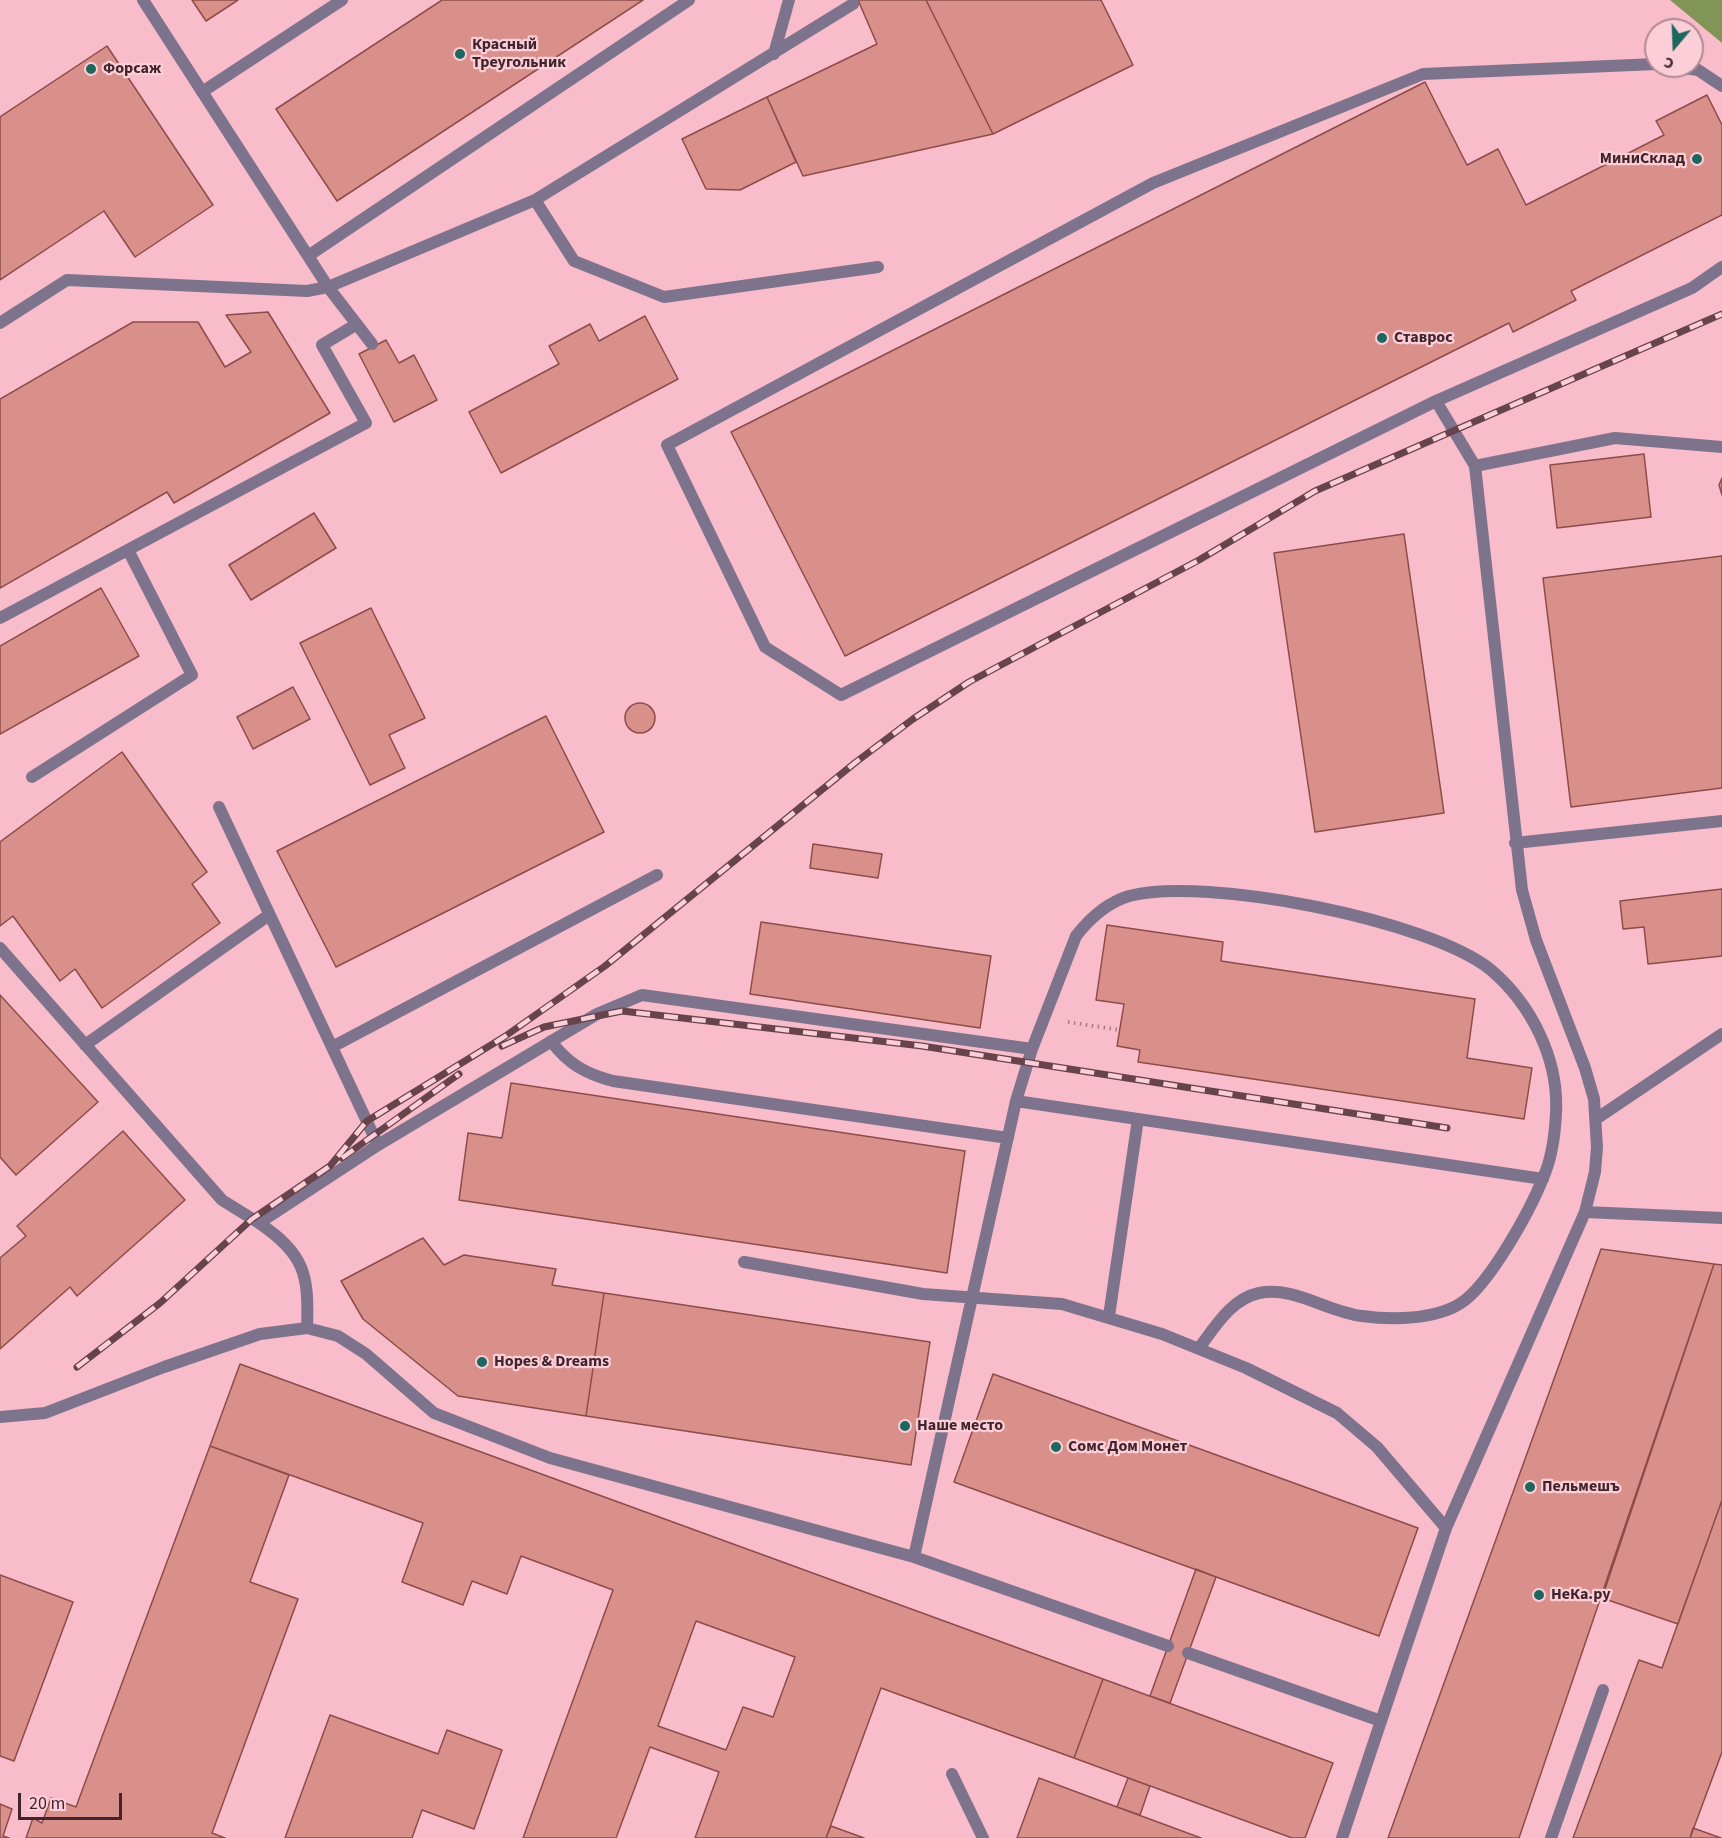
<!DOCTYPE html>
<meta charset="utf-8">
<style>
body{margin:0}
#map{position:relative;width:1722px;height:1838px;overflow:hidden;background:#f8bcca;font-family:"Source Sans 3",sans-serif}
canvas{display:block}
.north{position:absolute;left:1644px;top:18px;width:60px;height:60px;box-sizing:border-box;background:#fcced8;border:2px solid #b18a93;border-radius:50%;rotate:199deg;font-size:16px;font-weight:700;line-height:24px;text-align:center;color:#41242c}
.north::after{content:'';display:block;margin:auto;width:21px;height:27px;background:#1e675e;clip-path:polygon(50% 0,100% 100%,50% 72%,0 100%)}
.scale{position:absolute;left:18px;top:1793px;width:104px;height:27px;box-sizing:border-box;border:3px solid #41242c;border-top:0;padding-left:8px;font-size:18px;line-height:21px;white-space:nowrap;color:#41242c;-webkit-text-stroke:4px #fcced8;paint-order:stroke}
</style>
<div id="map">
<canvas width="1722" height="1838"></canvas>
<div class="north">С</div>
<div class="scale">20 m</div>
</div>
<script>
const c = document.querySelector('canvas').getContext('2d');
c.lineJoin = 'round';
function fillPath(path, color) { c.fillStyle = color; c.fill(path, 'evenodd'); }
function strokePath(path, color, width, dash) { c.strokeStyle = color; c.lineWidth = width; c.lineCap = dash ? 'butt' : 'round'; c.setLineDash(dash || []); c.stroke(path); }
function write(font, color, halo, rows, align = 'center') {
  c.font = font + ' "Source Sans 3",sans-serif'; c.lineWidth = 4.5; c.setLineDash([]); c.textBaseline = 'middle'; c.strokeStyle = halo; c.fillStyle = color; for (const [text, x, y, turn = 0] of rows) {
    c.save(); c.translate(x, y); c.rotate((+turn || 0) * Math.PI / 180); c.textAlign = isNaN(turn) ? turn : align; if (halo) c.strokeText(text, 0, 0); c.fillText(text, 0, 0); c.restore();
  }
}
fillPath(new Path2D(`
 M1670,0H1722V43Z`), '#819557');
const building = new Path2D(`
 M192,0H238L206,21Z
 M442,0H643L337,201L276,109Z
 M858,0H926L993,134L803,176L767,97L877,44Z
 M926,0H1101L1133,65L993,134Z
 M107,46L213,205L135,257L104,211L0,280V117Z
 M1425,82L1467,165L1498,149L1526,205L1664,135L1656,121L1707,95L1722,125V215L1571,291L1576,300L1513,332L1509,323L845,656L731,432Z
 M767,97L796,162L740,190L706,189L682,139Z
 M268,312L330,413L174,503L167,492L0,588V399L133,322H198L225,367L251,352L226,315Z
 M645,316L678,379L501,473L469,412L559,364L549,346L590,324L599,341Z
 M386,340L399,363L414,355L437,400L394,422L359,354Z
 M1644,454L1651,517L1557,528L1550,465Z
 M1722,478V495L1719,485Z
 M314,513L336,548L251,600L229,565Z
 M1404,534L1444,813L1315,832L1274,553Z
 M1722,556V788L1571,807L1543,578Z
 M101,588L139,656L0,734V646Z
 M371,608L425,718L389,735L405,768L370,785L300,643Z
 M293,687L310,719L253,749L237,717Z
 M625 718a15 15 0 1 1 30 0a15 15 0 1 1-30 0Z
 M546,716L604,832L336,967L277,851Z
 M122,752L207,872L192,884L220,923L102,1008L75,969L60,981L13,916L0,926V842Z
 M813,844L882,854L878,878L810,868Z
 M1722,889V956L1648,964L1644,927L1623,929L1620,901Z
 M761,922L991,956L980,1028L750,994Z
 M1107,925L1223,942L1221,961L1475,999L1467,1058L1532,1068L1524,1119L1138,1062L1140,1050L1117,1046L1124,1004L1096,1000Z
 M0,995L98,1102L16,1175L0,1157Z
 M511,1083L965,1151L947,1273L459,1200L468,1133L502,1138Z
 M123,1131L185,1200L77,1296L70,1287L0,1349V1258L26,1236L17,1226Z
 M423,1238L444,1265L464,1255L556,1269L552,1285L604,1293L586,1416L458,1396L363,1319L341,1281Z
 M1601,1249L1714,1264L1519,1838H1388Z
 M1714,1264L1722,1265V1500L1678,1624L1602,1598Z
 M604,1293L930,1342L911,1465L586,1416Z
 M240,1364L1103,1679L1074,1758L881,1688L826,1838H695L719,1772L650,1747L616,1838H523L613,1590L521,1556L507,1594L472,1581L463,1605L402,1582L423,1523L210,1446ZM696,1621L795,1657L773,1717L743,1707L726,1750L658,1726Z
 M993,1374L1418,1528L1379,1636L954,1482Z
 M210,1446L289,1475L250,1582L298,1599L212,1833L225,1838H26L33,1818L42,1823L51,1798L76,1807Z
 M1722,1500V1752L1690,1838H1573L1639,1660L1662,1668Z
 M1196,1569L1216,1577L1170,1703L1150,1696Z
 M0,1575L73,1602L14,1761L0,1756Z
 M1103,1679L1333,1763L1305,1838H1292L1074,1758Z
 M330,1715L438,1754L447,1730L502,1750L474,1829L422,1810L412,1838H285Z
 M1039,1778L1117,1807L1201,1838H1017Z
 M1128,1778L1150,1786L1140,1815L1117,1807Z
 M0,1804L12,1809L3,1836L9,1838H0Z
 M831,1826L864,1838H826Z
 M1693,1828L1721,1838H1690Z`);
fillPath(building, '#d9908b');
strokePath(building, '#8d4c49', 1.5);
strokePath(new Path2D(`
 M1068,1022L1120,1030`), '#ab7c87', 4, [1.5, 4.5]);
strokePath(new Path2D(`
 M143,0L328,287L535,200L574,261L664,297L878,267
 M774,54L789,0
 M1670,66L1698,70L1722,86
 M202,92L342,0
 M535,200L853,4
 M308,256L689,0
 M0,323L67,280L307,291L328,287L372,344
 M1436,401L1692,288L1722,267
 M1475,466L1436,401L841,695L765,647L667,445L1153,183L1423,74L1656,64
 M0,618L366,423L322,345L357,324
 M32,777L192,675L128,550
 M219,807L378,1145
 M1515,843L1722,821
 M0,948L222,1200L259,1223
 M551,1041C568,1064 586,1074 613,1081L1008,1138
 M85,1045L269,915
 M332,1047L657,875
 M1016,1101L1543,1179
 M1596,1119L1722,1034
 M1585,1212L1722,1218
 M744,1262L923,1294L1062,1304L1162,1334L1246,1368L1337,1413L1377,1447L1446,1528
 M1109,1316L1138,1119
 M307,1328C309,1275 305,1254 259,1223L378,1145L597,1014L642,995L1032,1049
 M0,1417L45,1413L164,1367L260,1334L307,1328L338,1336L366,1354L434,1413L550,1458L914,1557L1168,1646
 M914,1557L1016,1101L1032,1049L1076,936C1090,918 1106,903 1129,896C1205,876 1430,920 1491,970C1531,1004 1559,1059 1556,1113C1555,1135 1552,1158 1543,1178C1530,1211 1489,1285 1461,1303C1435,1320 1391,1320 1362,1316C1328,1312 1294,1286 1259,1293C1231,1299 1215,1327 1199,1348
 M1188,1653L1381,1721L1446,1528L1585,1212L1595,1172L1597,1147L1594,1099L1585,1068L1536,940L1522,890L1475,466L1615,438L1722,447
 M952,1774L983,1838
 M1342,1838L1381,1721
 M1551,1838L1603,1690`), '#7e738c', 12);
const rail = new Path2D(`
 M502,1046L544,1027L622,1011L922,1046L1447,1128
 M342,1158L459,1074
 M77,1367L160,1303L252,1219L330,1166L367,1121L504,1037L605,966L856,762L913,719L969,682L1199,560L1315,491L1722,314`);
strokePath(rail, '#67434c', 7);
strokePath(rail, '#fcced8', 4.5, [14]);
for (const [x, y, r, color] of [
 [460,54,6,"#1e675e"],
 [91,69,6,"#1e675e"],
 [1697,159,6,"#1e675e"],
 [1382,338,6,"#1e675e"],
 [482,1362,6,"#1e675e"],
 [905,1426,6,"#1e675e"],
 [1056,1447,6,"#1e675e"],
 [1530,1487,6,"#1e675e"],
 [1539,1595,6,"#1e675e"]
]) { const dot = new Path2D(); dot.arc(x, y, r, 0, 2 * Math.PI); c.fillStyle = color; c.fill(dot); strokePath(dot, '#fcced8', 2); }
write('bold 16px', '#41242c', '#fcced8', [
 ["Красный",472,45],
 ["Треугольник",472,63],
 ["Форсаж",103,69],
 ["МиниСклад",1685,159,"right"],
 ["Ставрос",1394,338],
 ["Hopes & Dreams",494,1362],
 ["Наше место",917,1426],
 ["Сомс Дом Монет",1068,1447],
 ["Пельмешъ",1542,1487],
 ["НеКа.ру",1551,1595]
], 'left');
</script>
